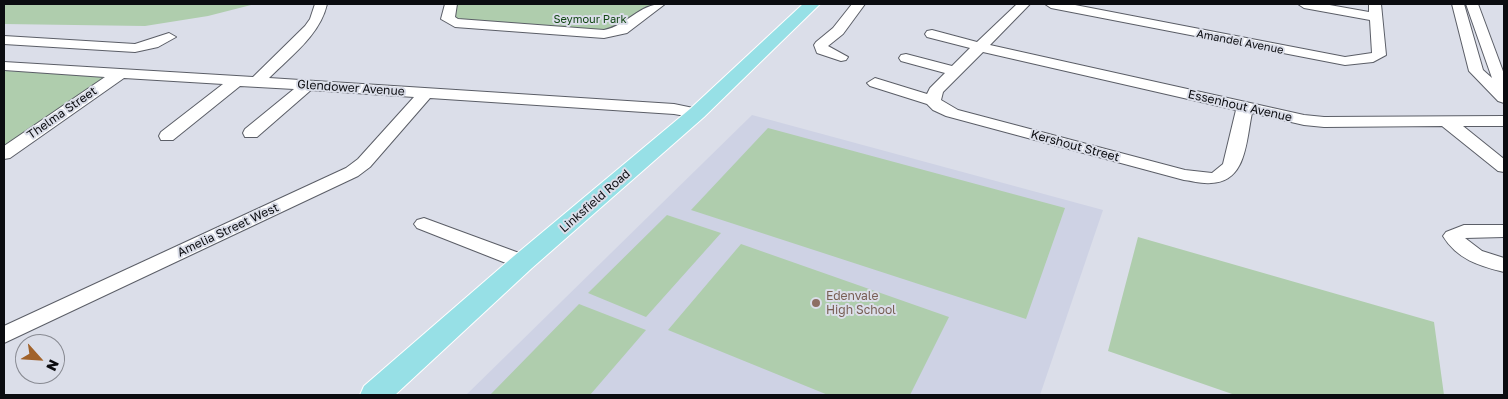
<!DOCTYPE html>
<style>
body{margin:0}
#map{position:relative;width:1508px;height:399px;overflow:hidden;background:#dbdee9;font-family:"Golos Text",sans-serif}
canvas{display:block}
.frame{position:absolute;inset:0;border:5px solid #0b0c10;pointer-events:none}
.north{position:absolute;left:15px;top:334px;width:50px;height:50px;box-sizing:border-box;background:#dbdee9;border:1px solid #888a92;border-radius:50%;rotate:116deg;font-size:14px;font-weight:700;line-height:20px;text-align:center;color:#0b0c10}
.north::after{content:'';display:block;margin:auto;width:18px;height:22px;background:#a1622a;clip-path:polygon(50% 0,100% 100%,50% 72%,0 100%)}
</style>
<div id="map">
<canvas width="1508" height="399"></canvas>
<div class="frame"></div>
<div class="north">N</div>
</div>
<script>
const c = document.querySelector('canvas').getContext('2d');
c.lineJoin = 'round';
function fillPath(path, color) { c.fillStyle = color; c.fill(path, 'evenodd'); }
function strokePath(path, color, width, dash) { c.strokeStyle = color; c.lineWidth = width; c.lineCap = dash ? 'butt' : 'round'; c.setLineDash(dash || []); c.stroke(path); }
function write(font, color, halo, rows, align = 'center') {
  c.font = font + ' "Golos Text",sans-serif'; c.lineWidth = 4; c.setLineDash([]); c.textBaseline = 'middle'; c.strokeStyle = halo; c.fillStyle = color; for (const [text, x, y, turn = 0] of rows) {
    c.save(); c.translate(x, y); c.rotate((+turn || 0) * Math.PI / 180); c.textAlign = isNaN(turn) ? turn : align; if (halo) c.strokeText(text, 0, 0); c.fillText(text, 0, 0); c.restore();
  }
}
fillPath(new Path2D(`
 M752,115L1103,210L1040,395H466Z`), '#ced2e4');
fillPath(new Path2D(`
 M4,4H255L208,16L145,26L4,24Z
 M448,4H654L613,32L588,37L457,25L445,16Z
 M6,71L108,76L4,150V72Z
 M768,128L1065,208L1026,319L691,210Z
 M667,215L721,233L646,317L588,293Z
 M1138,237L1434,322L1444,395H1235L1108,351Z
 M741,244L949,317L910,395H828L668,330Z
 M579,304L646,330L590,395H490Z`), '#afcdad');
const minor = new Path2D(`
 M315,4H327C320,35 291,56 269,78L674,104L703,110L705,113L697,118L674,114L430,98L370,167L358,176L4,343V326L346,168L358,159L414,97L311,90L257,137H245L243,133L245,129L294,89L240,86L173,140H161L159,136L161,132L223,84L124,78L10,158L4,159V146L105,77L4,70V62L253,77L305,26L310,19Z
 M445,4H457L455,17L458,19L604,30C628,25 641,2 665,4L627,33L604,38L455,27L441,19Z
 M852,4H865L843,34L828,46L848,57L846,60L841,61L817,53L814,45L816,42L833,28Z
 M1017,4H1030L990,45L1304,115L1324,117L1504,116V126H1463L1504,159V172L1498,171L1442,126L1324,127L1304,125L1252,113C1246,140 1247,182 1211,183C1202,184 1193,181 1184,180L946,116L933,110L927,104L870,86L867,83L875,78L927,94L930,88L945,73L901,61L899,58L901,55L906,54L952,66L970,48L927,37L925,34L927,31L932,30L977,42ZM983,52L1236,110L1223,164L1212,173L1185,170L958,110L941,100L943,92Z
 M1045,4H1070L1345,57L1372,53L1370,20L1304,8L1298,4H1324L1369,12V4H1381L1386,55L1373,62L1345,65L1051,8Z
 M1452,4H1464L1483,70L1492,78L1466,4H1478L1504,74V103L1498,101L1469,71Z
 M169,33L176,37L158,47L135,52L4,44V36L135,44Z
 M424,218L530,257L533,262L530,267L523,269L516,267L417,228L414,224L417,220Z
 M1464,225H1504V237L1465,238L1482,251L1504,258V272C1479,266 1457,259 1443,236L1446,232Z`);
const major = new Path2D(`
 M803,4H820L704,117L532,268L395,395H360L364,386L514,256L690,109Z`);
strokePath(minor, '#5b5e67', 2);
strokePath(major, '#fff', 2);
fillPath(minor, '#fff');
fillPath(major, '#97e0e6');
for (const [x, y, r, color] of [
 [816,303,5,"#8d6e63"]
]) { const dot = new Path2D(); dot.arc(x, y, r, 0, 2 * Math.PI); c.fillStyle = color; c.fill(dot); strokePath(dot, '#dbdee9', 2); }
write('11px', '#134815', '#dbdee9', [
 ["Seymour Park",590,20]
]);
write('11px', '#0b0c10', '#dbdee9', [
 ["Amandel Avenue",1240,42,11]
]);
write('12px', '#0b0c10', '#dbdee9', [
 ["Glendower Avenue",351,88,4],
 ["Essenhout Avenue",1240,106,13],
 ["Thelma Street",62,113,-35],
 ["Kershout Street",1075,146,15],
 ["Linksfield Road",595,201,-41],
 ["Amelia Street West",228,230,-25]
]);
write('12px', '#785e54', '#dbdee9', [
 ["Edenvale",826,296],
 ["High School",826,310]
], 'left');
</script>
